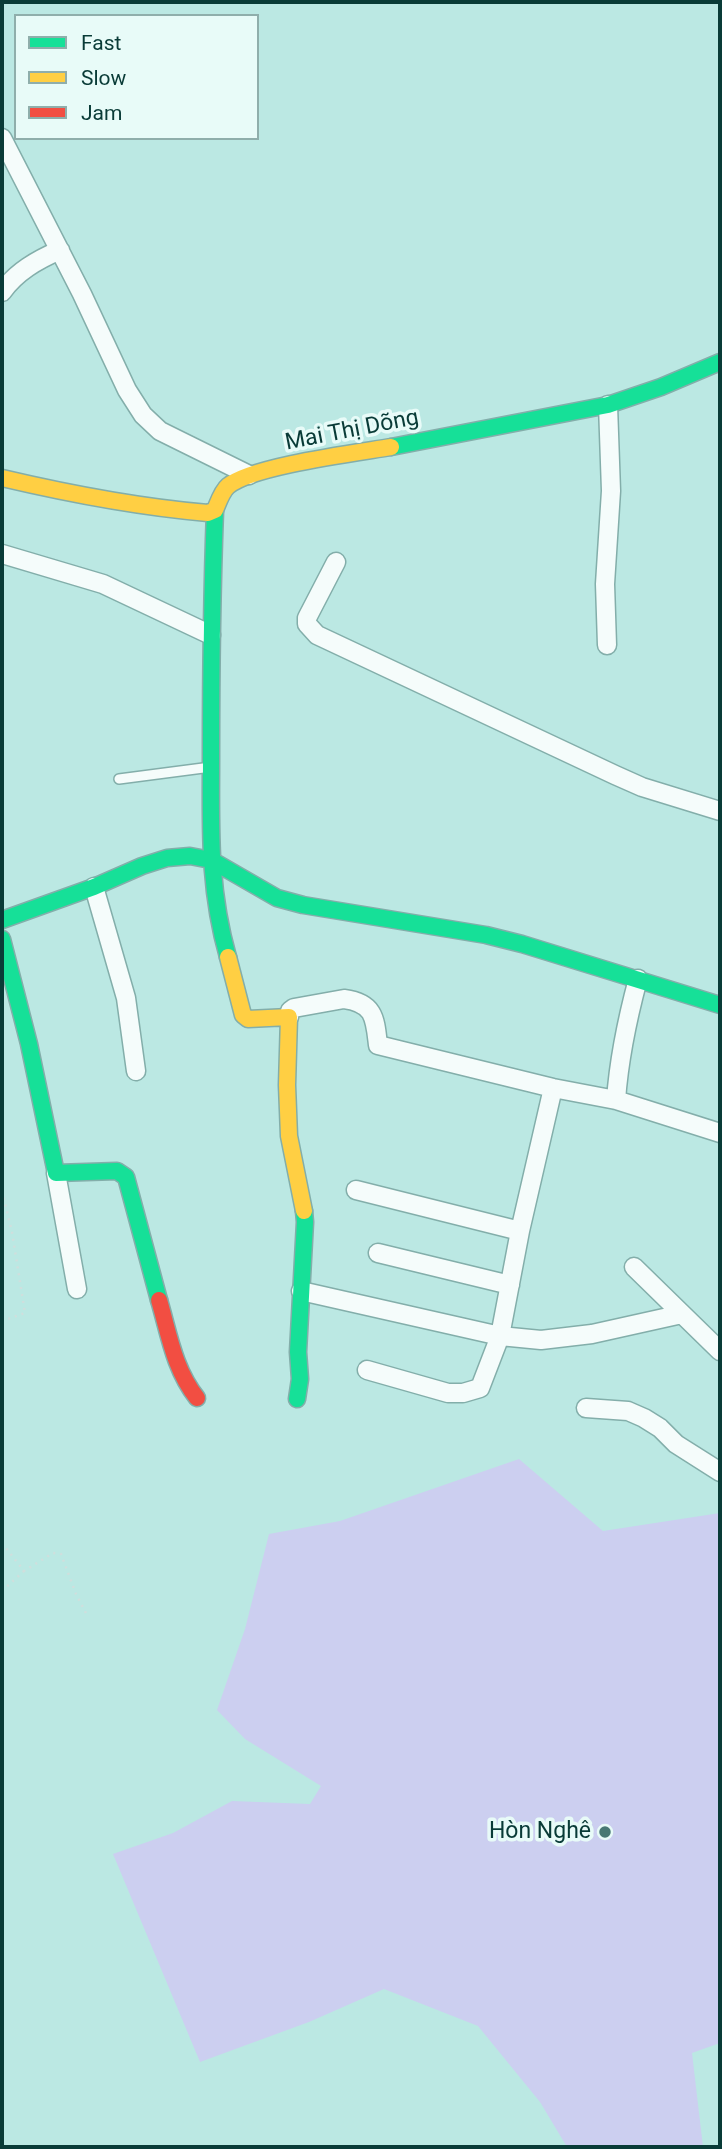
<!DOCTYPE html>
<meta charset="utf-8">
<style>
body{margin:0}
#map{position:relative;width:722px;height:2149px;overflow:hidden;background:#bbe8e3;font-family:Roboto,sans-serif}
canvas{display:block}
.frame{position:absolute;inset:0;border:4px solid #093b37;pointer-events:none}
.legend{position:absolute;left:14px;top:14px;width:245px;height:126px;box-sizing:border-box;background:#e8fbf8;border:2px solid #8faeab;margin:0;padding:9px 12px;list-style:none;font-size:21px;color:#093b37}
.legend li{display:flex;align-items:center;gap:14px;height:35px}
.legend b{width:35px;border:2px solid #8faeab}
</style>
<div id="map">
<canvas width="722" height="2149"></canvas>
<div class="frame"></div>
<ul class="legend">
<li><b style="height:9px;background:#16e098"></b>Fast</li>
<li><b style="height:9px;background:#ffcf43"></b>Slow</li>
<li><b style="height:9px;background:#f24e42"></b>Jam</li>
</ul>
</div>
<script>
const c = document.querySelector('canvas').getContext('2d');
c.lineJoin = 'round';
function fillPath(path, color) { c.fillStyle = color; c.fill(path, 'evenodd'); }
function strokePath(path, color, width, dash) { c.strokeStyle = color; c.lineWidth = width; c.lineCap = dash ? 'butt' : 'round'; c.setLineDash(dash || []); c.stroke(path); }
function write(font, color, halo, rows, align = 'center') {
  c.font = font + ' Roboto,sans-serif'; c.lineWidth = 7; c.setLineDash([]); c.textBaseline = 'middle'; c.strokeStyle = halo; c.fillStyle = color; for (const [text, x, y, turn = 0] of rows) {
    c.save(); c.translate(x, y); c.rotate((+turn || 0) * Math.PI / 180); c.textAlign = isNaN(turn) ? turn : align; if (halo) c.strokeText(text, 0, 0); c.fillText(text, 0, 0); c.restore();
  }
}
fillPath(new Path2D(`
 M519,1459L603,1531L720,1513V2043L692,2053L703,2147H567L540,2102L478,2026L384,1989L309,2022L200,2062L113,1854L173,1833L232,1801L310,1804L321,1786L245,1739L217,1710L245,1629L269,1534L340,1521Z`), '#cccff0');
const lane = new Path2D(`
 M119,779L211,767`);
const street = new Path2D(`
 M2,138L82,294L127,390L143,415L160,431L249,475
 M2,292C16,272 37,260 60,250
 M2,554L103,584L211,635
 M336,562L307,618V624L317,635L615,775L642,787L720,811
 M607,645L605,584L611,491L608,405
 M94,887L126,998L136,1071
 M289,1017L290,1011L294,1008L344,999C375,1003 375,1019 378,1045L553,1088L616,1100L720,1133
 M616,1100C619,1058 627,1020 638,979
 M56,1173L77,1289
 M356,1190L520,1231
 M378,1253L510,1285
 M634,1267L720,1351
 M301,1291L500,1336L541,1340L592,1334L682,1314
 M367,1370L448,1393H463L480,1388L500,1336L520,1231L553,1088
 M586,1408L628,1411L644,1418L660,1428L676,1444L720,1472`);
const fast = new Path2D(`
 M391,447L608,405L661,387L720,362
 M215,510C212,592 211,674 211,755C211,827 208,887 228,957
 M2,920L94,887L142,866L167,858L190,856L211,860L277,898L303,905L486,935L522,944L720,1005
 M2,939L29,1044L56,1173L117,1171L126,1177L159,1300
 M297,1399L300,1379L298,1352L305,1222L304,1211`);
const slow = new Path2D(`
 M2,478C70,494 138,507 208,513L215,510C218,503 222,491 228,486C252,466 355,453 391,447
 M228,957L243,1015L248,1019L289,1017L287,1085L289,1136L304,1211`);
const jam = new Path2D(`
 M159,1300C169,1334 174,1369 197,1398`);
strokePath(lane, '#83aeaa', 12);
strokePath(street, '#83aeaa', 21);
strokePath(fast, '#83aeaa', 19);
strokePath(slow, '#83aeaa', 19);
strokePath(jam, '#83aeaa', 19);
strokePath(new Path2D(`
 M2,1191L12,1232L25,1313L2,1321
 M2,1543L24,1571L53,1553L61,1554L76,1594L88,1617
 M2,1591L24,1571`), '#cfdfdd', 2.5, [2, 5]);
strokePath(lane, '#f5fcfb', 9);
strokePath(street, '#f5fcfb', 18);
strokePath(fast, '#16e098', 16);
strokePath(slow, '#ffcf43', 16);
strokePath(jam, '#f24e42', 16);
for (const [x, y, r, color] of [
 [605,1832,7,"#477873"]
]) { const dot = new Path2D(); dot.arc(x, y, r, 0, 2 * Math.PI); c.fillStyle = color; c.fill(dot); strokePath(dot, '#e8fbf8', 2.5); }
write('23px', '#093b37', '#e8fbf8', [
 ["Mai Thị Dõng",352,431,-11]
]);
write('23px', '#093b37', '#e8fbf8', [
 ["Hòn Nghê",591,1832]
], 'right');
</script>
